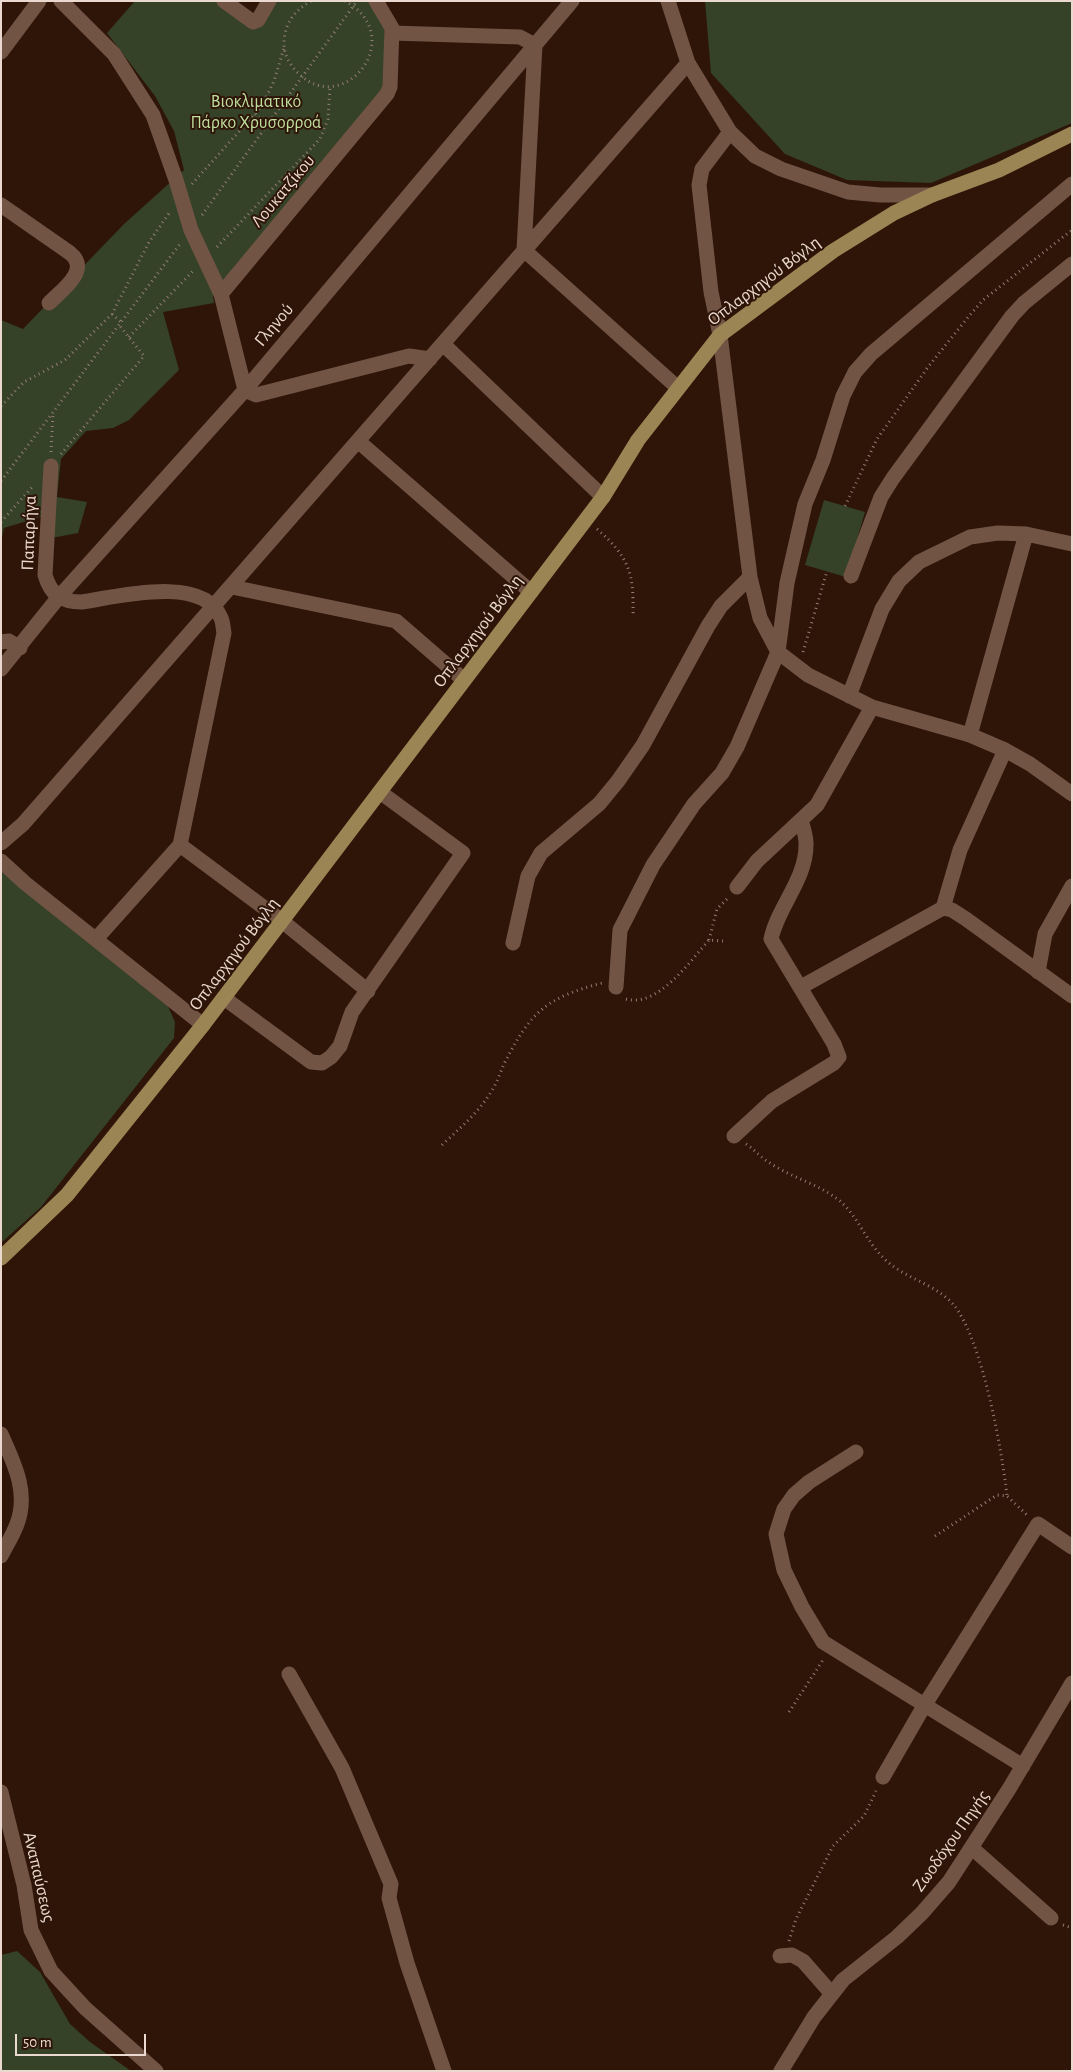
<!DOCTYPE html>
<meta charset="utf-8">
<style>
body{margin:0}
#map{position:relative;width:1073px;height:2072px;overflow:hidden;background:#2e1508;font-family:"Alegreya Sans",sans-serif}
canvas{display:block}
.frame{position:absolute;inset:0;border:2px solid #ebd9d0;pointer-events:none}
.scale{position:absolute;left:15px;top:2034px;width:131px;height:22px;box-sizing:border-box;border:2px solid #ebd9d0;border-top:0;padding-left:6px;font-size:15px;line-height:18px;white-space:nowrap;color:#ebd9d0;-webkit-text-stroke:4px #2e1508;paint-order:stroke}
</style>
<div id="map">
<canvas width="1073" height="2072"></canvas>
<div class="frame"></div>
<div class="scale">50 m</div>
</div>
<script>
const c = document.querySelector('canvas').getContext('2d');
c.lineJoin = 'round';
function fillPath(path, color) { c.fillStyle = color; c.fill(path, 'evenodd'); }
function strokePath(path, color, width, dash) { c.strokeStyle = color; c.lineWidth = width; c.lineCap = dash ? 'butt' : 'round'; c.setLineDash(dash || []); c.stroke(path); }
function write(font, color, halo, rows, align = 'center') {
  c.font = font + ' "Alegreya Sans",sans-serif'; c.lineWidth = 4; c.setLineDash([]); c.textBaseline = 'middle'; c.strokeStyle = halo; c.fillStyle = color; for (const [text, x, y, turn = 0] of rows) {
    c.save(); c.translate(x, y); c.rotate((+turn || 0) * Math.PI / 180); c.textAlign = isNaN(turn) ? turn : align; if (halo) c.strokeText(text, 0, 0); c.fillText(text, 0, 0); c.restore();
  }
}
fillPath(new Path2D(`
 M135,1H221L254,28L276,1H378L385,27L384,89L213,295L214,303L163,312L179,370L129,420L113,428L86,431L61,459L57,497L87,502L78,533L46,539L50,514L4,528L1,542V320L23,329L124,224L184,170L174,131L155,96L107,33Z
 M705,1H1072V123L931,183L847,180L785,154L711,73Z
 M824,500L865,512L846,577L805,565Z
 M1,871L167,1004L175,1022L174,1038L41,1207L1,1243Z
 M17,1951L40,1972L70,2024L90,2042L131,2071H1V1955Z`), '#354227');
strokePath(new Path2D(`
 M311,1C294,11 284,24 284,44C284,56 291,66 299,74C345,118 409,36 345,1
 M255,114L267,125
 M192,184L262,106L274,81L284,48
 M202,215L357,1
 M217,247L320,139L328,119L330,86
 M112,314L121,322
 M129,337L193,271
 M1,406L24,382L65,360L112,314L149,242L170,212
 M51,452L53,414
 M61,454L144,356L119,325
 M1,481L180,244
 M845,506L877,439L928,367L969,316L983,300L1072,230
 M1,522L34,485
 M597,529C629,557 634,573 633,614
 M803,652L827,571
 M709,940L717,909L727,899
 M626,999C658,1008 690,961 709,940L723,941
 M746,1144C755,1150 761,1158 770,1163C792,1178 819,1184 840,1201C860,1219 868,1246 889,1263C908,1279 936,1285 953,1304C982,1338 1002,1450 1007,1496
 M442,1145C460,1128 478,1113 491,1092C497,1083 500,1073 504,1064C531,1011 546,998 602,983
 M935,1536L997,1495L1007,1496L1027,1515
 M789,1712L823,1660
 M1063,1925L1072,1928
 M789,1941L796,1919L833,1846L864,1816L876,1791`), '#927d72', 3, [1, 4]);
strokePath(new Path2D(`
 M61,1L114,54L153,115L176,180L191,230L221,294L245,390
 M224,1L253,22L258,20L269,1
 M668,1L688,63L730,132L755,156L781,169L848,192L880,195H932
 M392,33L520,37L535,45L524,250L678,388
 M1,52L39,1
 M730,132L702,169L699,185L711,292L720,335L750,577L760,618L778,652L808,675L872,707L970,735L1005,750L1030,764L1072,794
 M1,205L70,253C91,270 62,290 49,303
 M221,294L387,94L390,87L392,28L376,1
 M443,344L603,497
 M245,390L256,395L409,356L430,359
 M358,441L531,592
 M51,466L45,575C51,595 61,602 82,602C116,597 204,574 221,618C223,622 223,628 224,633L180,845L96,939
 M851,576L881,497L893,478L1012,316L1024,303L1072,264
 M232,587L396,621L464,680
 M1,642L9,641L20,648
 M1,669L58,598L245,390L572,1
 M849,696L882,609L899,581L919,562L970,537L998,533L1026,534L1072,544
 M970,735L1026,534
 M1,843L23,824L688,63
 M180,845L282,921L368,991
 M1,861L25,883L203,1025
 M737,887L757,861L817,805L872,707
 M943,908L960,850L1005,750
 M513,943L528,876L541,853L599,804L618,781L643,745L708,626L721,606L750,577
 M1038,972L1045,934L1072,886
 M616,987L620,930L653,865L694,804L722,773L737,747L778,652L787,583L805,504L823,460L843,396L855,372L871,354L1072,184
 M801,987L943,908L952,910L966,919L1072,996
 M224,998L311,1062L322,1063L331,1057L340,1046L352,1012L463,853L380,792
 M734,1136L772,1101L834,1063L839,1057L834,1044L771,939C778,906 807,879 806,843C806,836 803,827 801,820
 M1,1434C14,1463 29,1492 17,1524C13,1535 6,1546 1,1556
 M856,1452L809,1482L794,1495L784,1509L776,1534L784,1570L802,1607L823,1642L1023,1766
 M289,1674L342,1768L391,1884L389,1898L407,1963L444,2071
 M883,1777L924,1706L1038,1524L1072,1547
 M1,1792L24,1885L31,1930L51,1971L85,2008L156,2071
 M972,1848L1051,1918
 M780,1956L792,1955L803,1961L832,1994
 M781,2071L814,2017L843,1980L897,1937L922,1913L949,1882L1009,1789L1072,1683`), '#725445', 15);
strokePath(new Path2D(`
 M1,1258L67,1195L203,1025L603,497L638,440L720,335L833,251L894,213L932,195L999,170L1072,134`), '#9c8554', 15);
write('18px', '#bfdf9e', '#2e1508', [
 ["Βιοκλιματικό",256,102],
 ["Πάρκο Χρυσορροά",256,123]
]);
write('18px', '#ebd9d0', '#2e1508', [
 ["Λουκατζίκου",283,191,-50],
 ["Οπλαρχηγού Βόγλη",764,281,-37],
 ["Γληνού",274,325,-50],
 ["Παπαρήγα",29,533,-88],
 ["Οπλαρχηγού Βόγλη",478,631,-53],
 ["Οπλαρχηγού Βόγλη",234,954,-53],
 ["Ζωοδόχου Πηγής",951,1841,-55],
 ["Αναπαύσεως",39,1877,77]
]);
</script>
